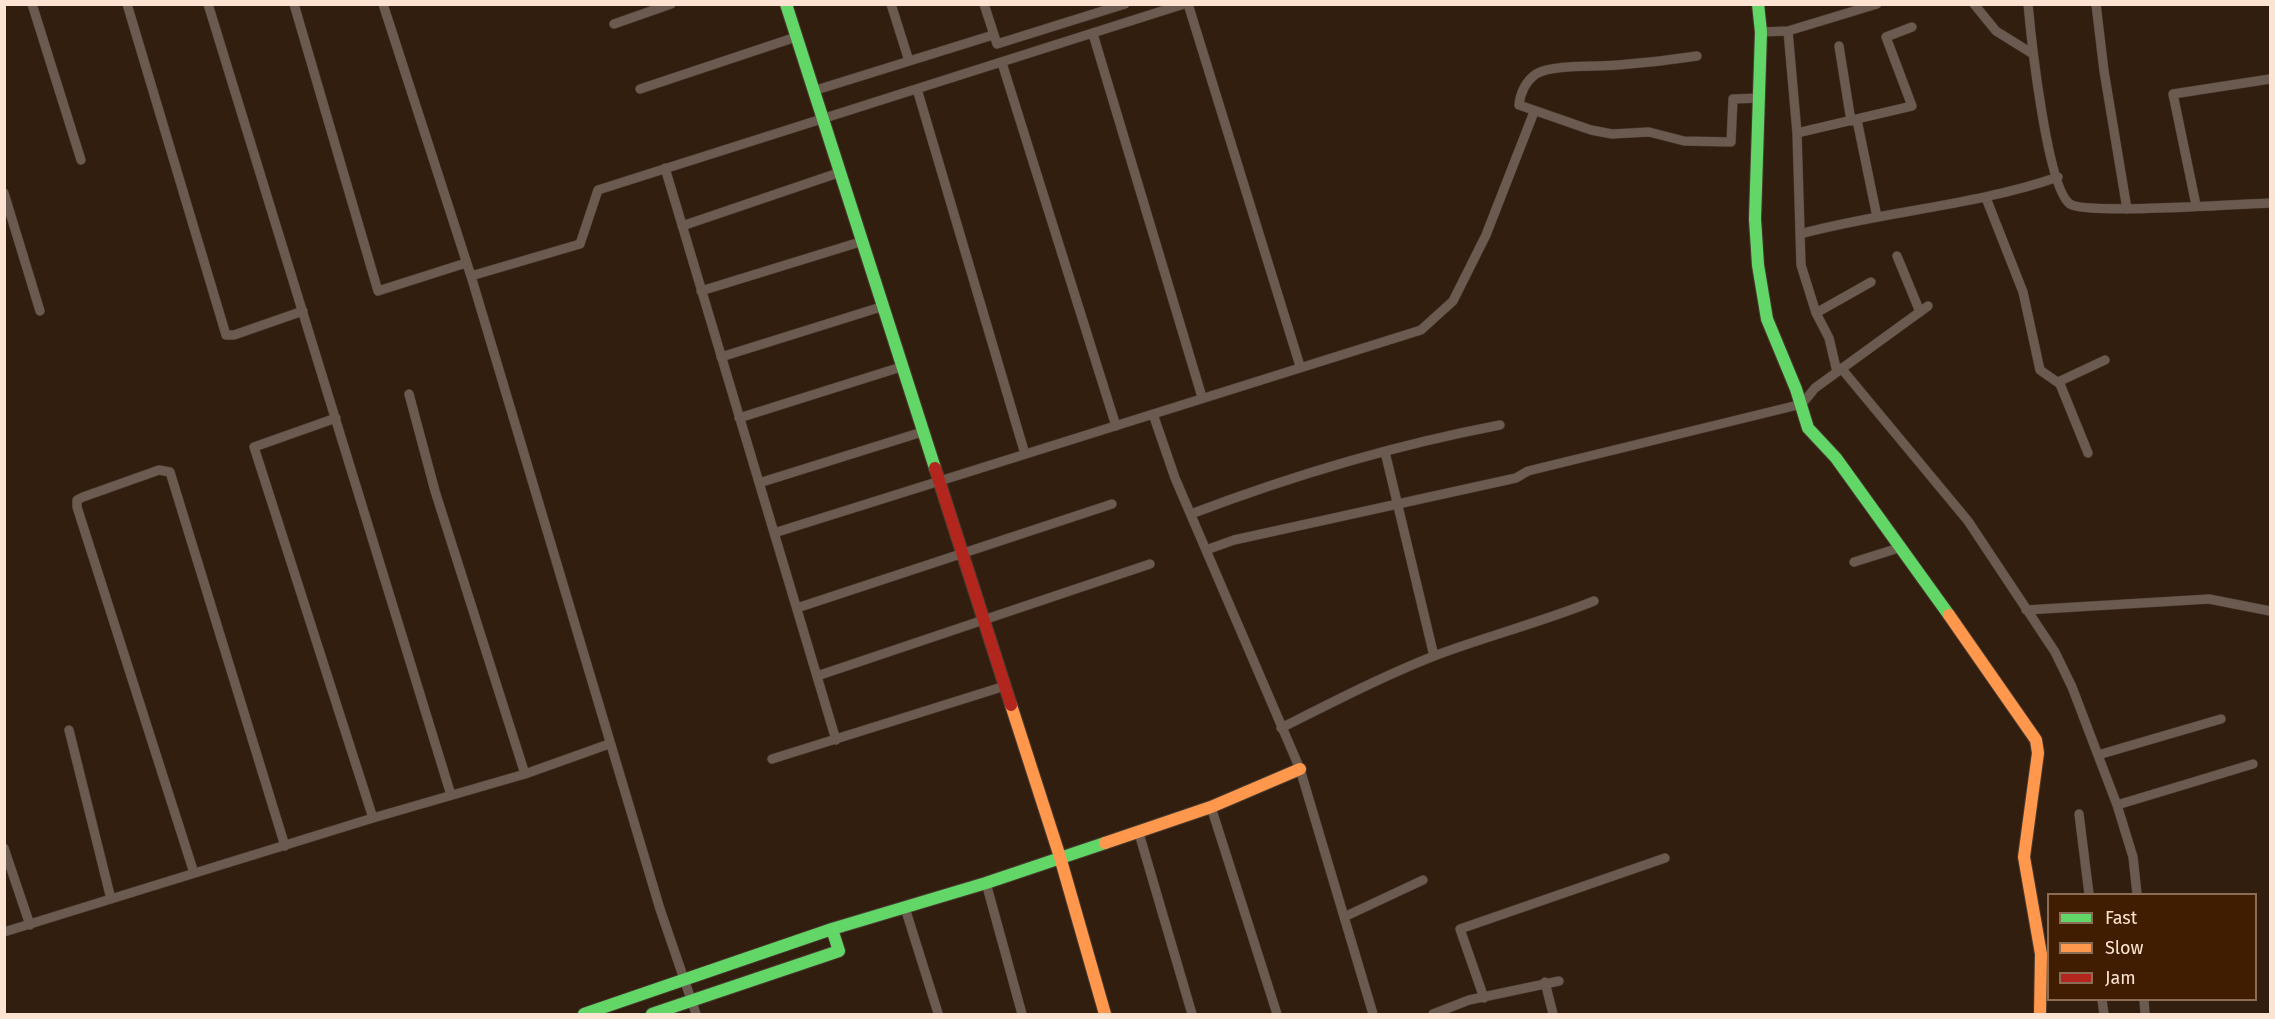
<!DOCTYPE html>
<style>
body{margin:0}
#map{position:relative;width:2275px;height:1019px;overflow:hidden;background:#311e0f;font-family:"Fira Sans",sans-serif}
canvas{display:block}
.frame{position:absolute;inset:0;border:6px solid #fce3d2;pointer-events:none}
.legend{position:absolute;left:2047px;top:893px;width:210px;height:108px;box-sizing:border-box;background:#401c00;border:2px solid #8b6c54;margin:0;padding:8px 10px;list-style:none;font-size:18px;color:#fce3d2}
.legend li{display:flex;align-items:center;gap:12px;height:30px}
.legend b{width:30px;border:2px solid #8b6c54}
</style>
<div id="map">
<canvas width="2275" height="1019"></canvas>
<div class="frame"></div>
<ul class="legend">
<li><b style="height:8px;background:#63d668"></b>Fast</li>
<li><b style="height:8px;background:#ff974d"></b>Slow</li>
<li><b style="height:8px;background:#b3261e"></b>Jam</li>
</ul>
</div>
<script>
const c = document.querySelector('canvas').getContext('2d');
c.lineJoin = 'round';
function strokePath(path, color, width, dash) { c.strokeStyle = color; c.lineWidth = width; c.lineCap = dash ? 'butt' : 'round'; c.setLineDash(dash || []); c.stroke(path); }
const street = new Path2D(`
 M32,4L81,160
 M127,4L226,335H234L303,311
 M208,4L451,795
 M294,4L378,291L466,263
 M383,4L471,276L660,909L696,1014
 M891,4L909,61
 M984,4L997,44L1125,4
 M1188,4L1300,366
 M1974,4L1996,31L2033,54
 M2028,4C2031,37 2047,188 2070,204C2085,215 2241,204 2270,203
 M2096,4L2104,71L2127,209
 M614,24L671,4
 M1788,31L1797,133L1801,265L1816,313L1829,338L1837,372
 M1761,32L1788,31L1877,4
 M1093,34L1202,397
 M1839,46L1851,121
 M1697,56C1671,60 1645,63 1618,65C1598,67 1552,64 1536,74C1526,81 1520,93 1519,105L1591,130L1612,134L1649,132L1684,141L1731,142L1733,99L1760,98
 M1002,63L1116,426
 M640,89L796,37
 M917,89L1025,454
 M813,91L993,35
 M1857,120L1877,217
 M1797,133L1912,106L1886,37L1912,27
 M665,168L836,740
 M4,193L40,311
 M1986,198L2023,292L2040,370L2060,384L2088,453
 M2196,205L2173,94L2270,79
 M682,226L838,173
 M1800,234C1885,211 1974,206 2058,177
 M1897,256L1920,312
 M471,276L580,244L598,190L1184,4
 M701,291L860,242
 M1816,313L1871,282
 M721,357L881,307
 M1841,368L1968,521L2055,652L2072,687L2117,805L2133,857L2137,894
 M2058,382L2105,360
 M409,394L435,491L525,774
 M1153,414L1175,478L1300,769L1373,1014
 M336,418L254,447L373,818
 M739,418L901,367
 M1385,452L1434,656
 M759,483L922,432
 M1191,514C1291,476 1395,445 1500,425
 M774,533L1421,330L1453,301L1486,235L1534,112
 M1206,550L1234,540L1516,478L1528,471L1802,404L1815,388L1928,306
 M1854,562L1902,547
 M797,608L1112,504
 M2026,610L2209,599L2270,611
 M817,676L1150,564
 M1281,728C1331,703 1381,677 1434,656C1487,636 1542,622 1594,601
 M69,730L111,899
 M2098,755L2221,719
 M772,759L1005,686
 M2117,805L2253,764
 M1211,807L1277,1014
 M2079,814L2089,894
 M1138,830L1192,1014
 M4,848L30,925
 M194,873L77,507V500L83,497L159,470L170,472L285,846
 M986,883L1022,1014
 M905,908L938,1013
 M1344,917L1423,880
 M4,932L373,818L525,774L609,744
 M1545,982L1553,1014
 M1484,998L1460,929L1665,858
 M2102,1000L2104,1014
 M2144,1000L2145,1014
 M1433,1014L1469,1000L1559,981`);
const fast = new Path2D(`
 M786,4L935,468
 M1758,4L1761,32L1755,219L1758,265L1767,319L1796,389L1808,428L1836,458L1949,615
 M584,1014L832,929L986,883L1105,843
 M652,1014L839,951L832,929`);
const slow = new Path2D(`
 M1949,615L2036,740L2038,753L2024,857L2041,954L2040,1014
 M1011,705L1060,857L1105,1014
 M1105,843L1211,807L1300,769`);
const jam = new Path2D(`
 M935,468L1011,705`);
strokePath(street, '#483a30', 10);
strokePath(fast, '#483a30', 14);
strokePath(slow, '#483a30', 14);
strokePath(jam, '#483a30', 14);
strokePath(street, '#6a5a4f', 9);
strokePath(fast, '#63d668', 12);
strokePath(slow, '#ff974d', 12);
strokePath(jam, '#b3261e', 12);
</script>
